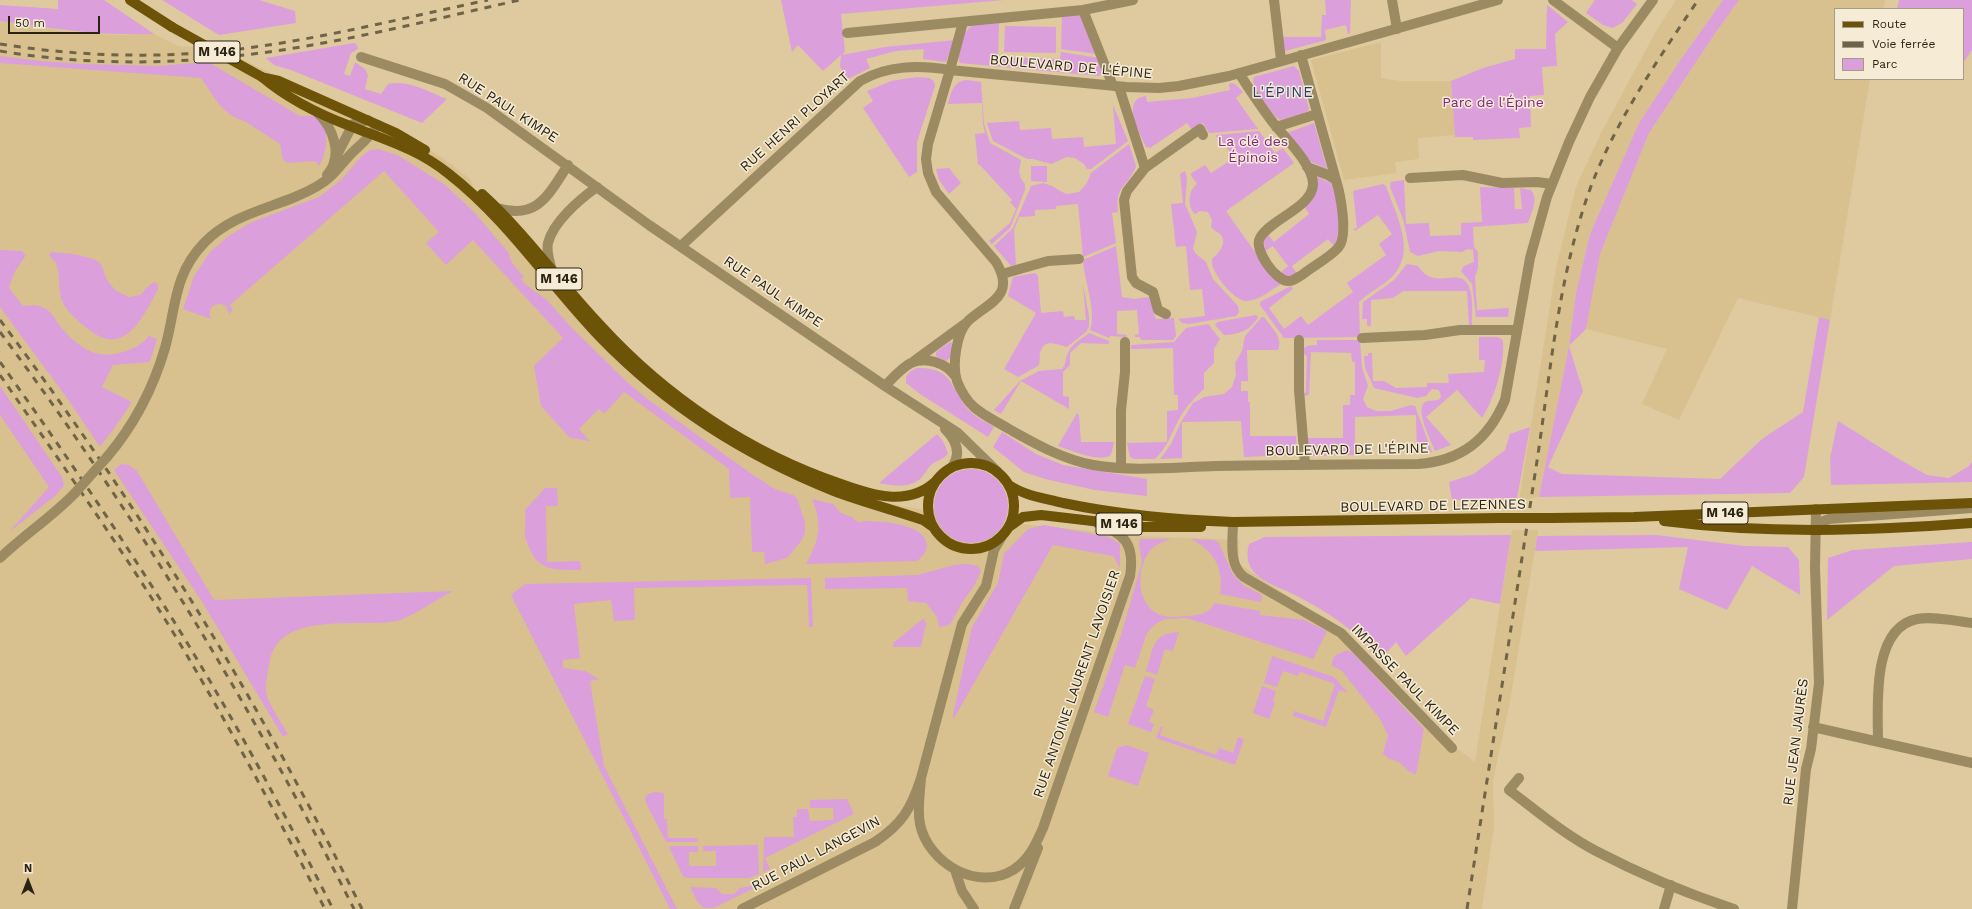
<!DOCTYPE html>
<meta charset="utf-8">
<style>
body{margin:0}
#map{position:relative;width:1972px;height:909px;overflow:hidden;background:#deca9e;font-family:"Work Sans",sans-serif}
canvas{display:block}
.legend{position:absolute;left:1834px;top:8px;width:130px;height:72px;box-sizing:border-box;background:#f6ecd6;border:1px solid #a59c88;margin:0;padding:5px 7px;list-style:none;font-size:12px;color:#2b2312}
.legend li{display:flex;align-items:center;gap:8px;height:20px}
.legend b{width:20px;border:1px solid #a59c88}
.north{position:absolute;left:8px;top:861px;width:40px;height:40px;-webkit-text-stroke:3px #f6ecd6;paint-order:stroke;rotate:0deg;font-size:11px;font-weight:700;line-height:16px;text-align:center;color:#2b2312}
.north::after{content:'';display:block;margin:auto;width:14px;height:18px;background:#2b2312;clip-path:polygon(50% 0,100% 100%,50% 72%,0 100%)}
.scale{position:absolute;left:8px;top:16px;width:92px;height:18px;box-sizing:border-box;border:2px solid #2b2312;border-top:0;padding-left:5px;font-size:12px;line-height:14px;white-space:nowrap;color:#2b2312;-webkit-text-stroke:3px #f6ecd6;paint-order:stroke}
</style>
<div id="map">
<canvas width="1972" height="909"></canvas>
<ul class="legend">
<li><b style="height:5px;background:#6d5307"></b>Route</li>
<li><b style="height:5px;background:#706448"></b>Voie ferrée</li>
<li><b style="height:11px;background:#db9fdc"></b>Parc</li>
</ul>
<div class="north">N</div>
<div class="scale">50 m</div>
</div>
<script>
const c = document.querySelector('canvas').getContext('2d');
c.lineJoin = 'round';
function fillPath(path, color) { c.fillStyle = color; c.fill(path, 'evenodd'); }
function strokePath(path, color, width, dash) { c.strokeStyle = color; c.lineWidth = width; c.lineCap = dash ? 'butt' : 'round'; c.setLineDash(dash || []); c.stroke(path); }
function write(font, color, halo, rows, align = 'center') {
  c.font = font + ' "Work Sans",sans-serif'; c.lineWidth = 3; c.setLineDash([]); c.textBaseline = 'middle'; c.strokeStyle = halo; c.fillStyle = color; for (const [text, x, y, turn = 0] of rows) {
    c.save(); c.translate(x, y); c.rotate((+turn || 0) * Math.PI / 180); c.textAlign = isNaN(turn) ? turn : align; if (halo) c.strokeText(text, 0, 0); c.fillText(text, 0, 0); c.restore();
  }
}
fillPath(new Path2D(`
 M1676,0H1723L1679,62L1639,123L1590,234L1576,293L1569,346L1539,497L1519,501L1556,268L1576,187L1600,135L1656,31Z
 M1739,0H1885L1883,9H1835V79H1870L1830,320L1738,298L1679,420L1642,404L1667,349L1586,329L1600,254L1649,133L1714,35Z
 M0,21L65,31L116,35L154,34L178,46L220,49L355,113L410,137L444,159L470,179L474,188L497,208L552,271L679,398L826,484L878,501L963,518L1139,536L1239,540V564L1339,630L1450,743L1475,762L1512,530H1538L1510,702L1493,780L1494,826L1482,909H0Z
 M1381,42V78L1400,81H1451L1455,135L1418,138L1419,159L1395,162L1396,173L1344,180L1311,60Z`), '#d8c18e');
fillPath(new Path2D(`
 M58,0H104L154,34C101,36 53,29 0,21V5L58,9Z
 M162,0H259L295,11L296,23L219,35Z
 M781,0H1004L841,14L845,51L842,55L885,47L955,40L946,62L923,59L924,49L896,51L866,59L870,68L848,79L840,67L841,55L823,71L798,45L792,52Z
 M1325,0H1351L1350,33L1348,34L1346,25L1325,30L1326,40L1285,51L1282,37H1321L1322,15H1326Z
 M1595,0H1632L1637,4L1622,23L1613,28L1603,25L1586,13Z
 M1723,0H1739L1714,35L1649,133L1600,254L1586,329L1569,346L1583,391L1548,467L1562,474L1720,479L1762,439L1803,412L1819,317L1830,320L1804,477L1790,493L1539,497L1569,346L1576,293L1590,234L1639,123L1679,62Z
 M1899,0H1972V50L1963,63V9H1897Z
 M1547,5L1568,22L1555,34L1557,66L1542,67L1544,95L1530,96L1531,127L1519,128L1520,138L1473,140V137H1455L1451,81L1483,68L1515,59V49H1546Z
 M1080,15L1097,54L1061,49L1062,17Z
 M999,23L998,57L1060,59L1061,52L1099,58C1101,64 1105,71 1099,76L960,63C956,52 962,32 972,26Z
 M1005,26L1056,27V53L1004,52Z
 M354,43L357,45L358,49L351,53L344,74L350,76L355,62L365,69L368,75L365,89L381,94L388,84C408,79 429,92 447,99L422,123L291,70L274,65L266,58Z
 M0,56L41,61L82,64L158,66L208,62L300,116H316C319,120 322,123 324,127C329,138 325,157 319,166L315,161L288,163L283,160L280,144L246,122L232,116L220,106L201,78L0,63Z
 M1294,66L1299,71L1309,109L1307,112L1280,120L1276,117C1269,108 1250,88 1254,77Z
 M917,77L929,78L934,81L935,86L917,142V172L909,177L863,108L873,101L867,91L891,81Z
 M967,80L981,82L984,124L990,143L1021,160L1019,172L1021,179L1025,184V190L1010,228L992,244L989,241L1010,223L1016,209L1010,202L1012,200L980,165H978L975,134L985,133L983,124L982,103L948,104C951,93 953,81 967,80Z
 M1231,83L1235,84L1243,92L1236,98L1258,129L1209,133L1203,123L1192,130L1187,123L1150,148L1146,147C1140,133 1120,99 1146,96L1147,102L1192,98L1230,90L1229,84Z
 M1113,105L1128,141L1091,169H1087L1084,164L1075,158L1067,157L1051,164L1033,159H1027L993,141L987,123L1019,121L1020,130L1051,128L1052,139L1083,137L1084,147L1116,144Z
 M1314,123L1327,169L1309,161L1287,133Z
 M1259,131L1275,153L1283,148L1294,163L1226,211L1274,279L1281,284C1271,290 1257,302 1245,301C1234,300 1209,271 1212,259C1219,253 1229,242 1219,233C1216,231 1213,230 1211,227L1212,220L1208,212L1200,211L1195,214C1187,207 1188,190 1197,184L1190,174L1205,165L1211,173L1234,158L1220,138L1218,139L1216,136L1217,135Z
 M1129,144L1136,166C1129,187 1115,183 1118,212L1112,213L1116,243L1083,257L1078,204L1056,206V209L1035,210V216L1019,217L1014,230L1016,265L1011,266L994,246L1013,228L1031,186L1043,183L1052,186L1062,192L1067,194L1079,192L1087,183L1091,173Z
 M379,149L399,156L444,184L473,211L508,252L512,263L524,277L521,279L526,285L547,300L570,326L627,382L646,398L753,475L775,489L793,495L797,498L805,522V532L802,540L787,558L765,564L764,552H752L750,497L730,498L729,469L624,392L604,414L599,409L579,429L590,441L570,438L541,406L534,366L563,338L473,240L446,265L426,243L439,232L384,171L230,305L233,310L229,314L226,306C216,300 206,308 211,319L183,309L194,276L210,252L230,235L252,222L319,197L341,180L361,157L370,150Z
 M1031,166H1047V182L1031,181Z
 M949,168L961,183L949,194L939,180L936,169Z
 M1185,171L1187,178L1185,204L1197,232L1193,249L1196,254L1206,262L1213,279L1238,306L1239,312L1236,316L1189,324L1182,323L1178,319L1205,316L1202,289L1190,290L1186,246L1176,247L1171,204L1183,203L1180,174Z
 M1315,176L1333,184C1336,203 1343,229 1334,246L1328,239L1292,266L1297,274C1290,276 1286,278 1281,272L1288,266L1273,246L1265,251L1264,241L1268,235L1274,242L1309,214L1304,206Z
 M1404,180L1406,224L1429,223L1430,236L1461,235V223L1482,222L1480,187L1514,188L1515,209H1522L1520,188L1531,190C1539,199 1531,213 1528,223L1473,227L1474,247L1478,252V268L1475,277L1477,310L1509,308L1508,317H1476L1472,284L1461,271L1464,266L1474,262L1473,250L1467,249L1462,252L1439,251L1418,256L1410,252L1403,219L1390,187L1391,182Z
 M1383,184L1386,186C1395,213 1417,250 1393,276C1383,286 1369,292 1359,302L1360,337L1284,338L1260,305V302L1291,286L1293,289L1269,308L1284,329L1301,316L1308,325L1353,292L1347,283L1386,255L1379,244L1392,234L1378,215L1355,231L1353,229L1357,228L1353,191Z
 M1116,246L1122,297L1134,299L1149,297L1152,300L1154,315L1156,319L1174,318L1176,336L1173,340H1141L1140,337H1135V335L1139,334L1137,310L1117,311V334L1127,335L1126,337L1110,336L1109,338L1090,330C1097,312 1084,280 1083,260Z
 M0,250L22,251L26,255L14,273L9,288L23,306C31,305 38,304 46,309C52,313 56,320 60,326C77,346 96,361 123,352C133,349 143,344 149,336L157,339L150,362L113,365L102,387L132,402L113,430L100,447L67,398L0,307Z
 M52,252L74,254L94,259L101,264L107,280L115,290L129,297L141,295L146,288L154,282L158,284V289C143,317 125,359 88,329C79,322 69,314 63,303C57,291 61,276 56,263C54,260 50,258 49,254Z
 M1407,264L1418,266C1434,291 1456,268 1467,283C1474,293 1472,314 1472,326H1469L1467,291H1403L1393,298L1371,300V326H1367V319H1362L1363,302L1394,280Z
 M1035,273L1038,276L1041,313L1063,311L1064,317L1074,316L1075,320H1086L1083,284L1089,316V326L1086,332L1067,347C1058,345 1044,337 1040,353C1039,358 1041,361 1038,366L1018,377L1004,369L1036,313L1008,296L1013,277Z
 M1256,315L1258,317C1252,330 1237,335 1224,335L1215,325L1217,322Z
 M1262,317H1264C1271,328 1284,337 1278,350H1247L1248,381H1241V391H1248V402H1250V436H1296L1297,449L1295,455L1244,457L1241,421L1182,422V458L1160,459L1171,444L1181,422L1193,403L1204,397L1224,394L1232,387L1236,375L1235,363L1242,351L1245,336Z
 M1208,324L1220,339L1214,349V363L1204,373V389C1194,398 1185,408 1178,421C1171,434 1167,448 1155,459H1134L1130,457L1127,443L1167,442V411L1178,410V395H1174L1173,348L1131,349V345L1174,342L1186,328Z
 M1089,333L1109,341V344L1081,343L1070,353V365L1063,372V396L1069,397V409L1021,381L1001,414L994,410L1020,381L1039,371L1062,369C1067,363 1065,357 1069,351C1072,344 1083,338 1089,333Z
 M1479,337H1497L1502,339L1503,342C1505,365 1494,399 1482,418L1457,390L1426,417L1451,445L1435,451C1432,442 1415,411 1424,403C1429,399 1435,402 1440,399L1441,396L1439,390L1432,389L1426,396L1417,398L1374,388L1365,368L1364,356H1368V353H1372L1373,381H1384L1396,388L1427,387V383H1449L1448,374L1484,372L1485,360H1479Z
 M1317,340H1360L1362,367L1368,386L1363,399L1367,407L1376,411H1391L1411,405L1415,406L1432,452L1417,454L1416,415L1355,417V455L1312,456L1310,448H1307V438H1343V405H1350V395H1355V362H1352L1351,353L1311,352L1309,395L1303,396L1306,392L1307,356L1302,353C1303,345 1310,345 1317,345Z
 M950,342L952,343L951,357L946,361L936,356V352Z
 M917,368C957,367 949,392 972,413C978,419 987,422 994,427L988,437L920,394L906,383V376L911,371Z
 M0,386L62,477L64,486L55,496L9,532L49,487L0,415Z
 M1077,413L1079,415L1081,442H1114L1111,455C1099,463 1070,450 1058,446Z
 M1838,421L1902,461L1927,475L1949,478L1969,466L1972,462V482L1831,485L1830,458Z
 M1530,427L1517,498L1452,500L1449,482L1474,474L1505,450L1510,434Z
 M1002,432L1036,454L1063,465L1147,479V496L1095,490L1045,479L1024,472L993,447Z
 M937,434L943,441L948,453C944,460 937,460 931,465C926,470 924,476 919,480C907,488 893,486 879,483Z
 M121,464L129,465L137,471L214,600L453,591C441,597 408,619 397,621C361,628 280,610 270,660C268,671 264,686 267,696C270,707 282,723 288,734L283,737L201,600L114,470Z
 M934 506a37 37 0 1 1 74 0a37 37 0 1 1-74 0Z
 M545,488H557L558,506H546L547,562L580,561L581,570C557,570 538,572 529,547C527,542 524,536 525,532C525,524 526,518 525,510Z
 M812,499L833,504L841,513L854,518V520L862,523L863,521C879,521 927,523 927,546C926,553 922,557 917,561L806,564C819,541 823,524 812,499Z
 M1044,525L1109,537L1120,544V568L1113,556L1053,545L953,720V715L972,627L998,583L1004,554L1028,529Z
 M1511,535L1500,604L1471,598L1406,656L1396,642L1380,660C1356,630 1329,613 1295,595C1283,589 1267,584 1257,575C1247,567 1246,555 1249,544L1265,537Z
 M1657,535L1745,546L1788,547L1799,560L1800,595L1752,566L1727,610L1679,589L1688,547L1535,551L1537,536Z
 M1140,539H1171C1163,542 1155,544 1150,551C1136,568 1136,603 1158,614C1166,618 1178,617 1186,616C1199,615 1207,615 1215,603L1260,611V615L1304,620L1327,631L1313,659L1187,618L1165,619L1154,625L1147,633L1135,668L1125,665L1108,717L1094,712L1121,635L1142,562L1139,543Z
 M1191,539L1214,540L1219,543L1232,573L1243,585L1262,595L1261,602L1220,594C1224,568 1214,551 1191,539Z
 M1972,542V559L1894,566L1827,620L1828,558L1853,550Z
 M966,564L978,566L981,571L974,586L963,601L950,625L939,627L937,617L926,603L908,601L907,588L825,589V578L918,575L954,565Z
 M811,578L813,627H809L807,585L634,588L635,620L614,621L611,600L574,604L580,658L563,660V668L585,671L599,679L590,681L604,766L677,909H670L511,595L525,584Z
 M924,618L926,624L921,647H893V643Z
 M1179,632L1173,651L1165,649L1157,675L1146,671C1154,648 1151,634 1179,632Z
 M1347,650L1354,654L1424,729L1416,774C1407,772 1406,768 1400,763C1393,759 1388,760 1383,753L1388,735L1380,719L1342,671L1331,665L1334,656Z
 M1272,656L1334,677L1348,693L1339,690L1326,727L1293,716L1294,711L1323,721L1335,684L1300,672L1298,676L1283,671L1277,687L1264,683Z
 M1145,676L1155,679L1146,706L1154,710L1149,722L1154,724L1151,732L1128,724Z
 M1262,686L1276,691L1273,701L1275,702L1269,719L1253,713Z
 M1161,726L1163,727L1160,735L1216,755L1219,748L1233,753L1238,737L1244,739L1235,765L1156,738Z
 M1126,745L1149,753L1138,786L1108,776L1117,748Z
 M655,792L664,793V819H667L668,838H697L698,842H666L646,803L645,798L648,794Z
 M847,799L854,814L765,858L770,869L763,872L764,837H794L793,817H797V809H808L810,821L834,820L833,808H810V800Z
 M758,845L759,874L749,878H687L683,876L669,847L672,846H698V852H689V866H716V851H703V846Z
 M762,884L714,908H703L697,901L690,887L716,888L722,894H734L740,888Z`), '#db9fdc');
strokePath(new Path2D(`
 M1274,0L1281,60
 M1392,0L1397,29
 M1498,0L1229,76L1179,86L1159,88L1126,87L950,70L928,144L926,159L928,173L936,192L996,262C1017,297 987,303 968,321C956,333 952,366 957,381C961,391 967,401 974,407C984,416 998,422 1009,429C1036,444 1062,459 1093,465C1132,472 1176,467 1216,466C1283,465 1350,464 1418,464C1461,461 1488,440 1505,400L1530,258L1547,197L1569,142L1590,97L1618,48L1653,0
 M1553,0L1618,48
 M1083,10L1113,86
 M847,33L1083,10L1133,0
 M1301,55L1336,180
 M361,57L445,84L487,108L649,225L885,386L958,433L997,471
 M1239,73C1249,89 1260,105 1271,120C1283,136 1312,163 1313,183C1314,207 1270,219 1260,238C1253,249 1276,282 1289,281C1293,281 1298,277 1302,275C1313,266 1329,258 1338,248C1349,236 1340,193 1336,180L1328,175L1307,167
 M1119,87L1145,168L1127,191L1124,200L1132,277L1136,283L1153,292L1158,310L1166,314
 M317,112C333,128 344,155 327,175
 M1276,127L1317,114
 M337,155L353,124L368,120
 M1145,168L1200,129L1203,135
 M1410,178L1463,175L1502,183L1537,182L1552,184
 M497,208C538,220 548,195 568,165
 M681,246L860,81C888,65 919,65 950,70L963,22
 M552,271C550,262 546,252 548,243C553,222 580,199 597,187
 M1002,274L1048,261L1079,259
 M1362,338L1425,335L1460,330H1517
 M1299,340V390L1305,464
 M914,361L966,323
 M885,386C893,378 901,368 911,363C926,356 946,363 955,376
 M945,429C956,440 962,453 952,467
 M107,457C135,424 153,389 165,348C176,309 173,275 204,243C229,217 263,210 295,197C307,192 322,185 331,176C340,167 347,157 356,149C365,141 371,135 378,125
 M1121,467V410L1125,372V342
 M1233,522C1233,540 1228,565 1244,577L1341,633L1452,748
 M1815,530L1821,522L1829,519L1972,508
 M0,558C24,535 52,517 75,493
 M1813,727L1972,763
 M1878,742C1878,707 1871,628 1917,619C1934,616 1955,621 1972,623
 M921,778C920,794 917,809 920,824C928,863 977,892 1013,870C1029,860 1036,844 1043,828L1130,576C1135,544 1125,534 1097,523
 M1519,778L1509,790C1537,811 1565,835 1596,851C1640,874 1688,894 1734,909
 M955,870L962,891L974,909
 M742,909L875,842C902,824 911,809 921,778L962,624L986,586L994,550L1002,536
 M1014,909L1038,848
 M1664,909L1671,885
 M1792,909L1806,769L1811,749L1819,683L1815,568L1816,509`), '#9c8a62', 10);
strokePath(new Path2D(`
 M130,0L172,27
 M262,77C288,99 318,114 350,126C386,140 418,149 449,174C508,220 549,284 601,338C667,406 746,456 834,491C863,502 894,510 923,520L933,527
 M265,78L279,81L396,133L425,150
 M482,194C526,234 560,283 601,326C666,397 749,453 841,484C871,495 908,507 935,482
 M928 506a43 43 0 1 1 86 0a43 43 0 1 1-86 0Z
 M1009,485C1025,496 1045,498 1063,503C1120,515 1176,520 1233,522L1499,518
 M1551,518L1634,517L1972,503
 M1664,521C1766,534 1869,531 1972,523
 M1009,527L1023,517L1041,515L1144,527H1201`), '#6d5307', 10);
strokePath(new Path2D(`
 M0,44C81,57 166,59 248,48C329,37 408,17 488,0
 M0,51C77,64 157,65 235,56C331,46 425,21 520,0
 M0,320C63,404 123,491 179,581C246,687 306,797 362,909
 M0,332C135,513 252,707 354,909
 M0,362C65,453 128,546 186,641C239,728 287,818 333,909
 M0,375C61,463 123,550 179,642C231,729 279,819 325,909
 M1467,909C1490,760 1514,611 1537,461C1551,368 1559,270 1593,181C1619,116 1659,58 1698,0`), '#706448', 3, [7, 7]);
strokePath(new Path2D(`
 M75,493L107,457`), '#9c8a62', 10);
strokePath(new Path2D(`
 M172,27L262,77
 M1499,518H1551`), '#6d5307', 10);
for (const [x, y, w] of [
 [217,52,46],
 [559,279,46],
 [1725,513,46],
 [1119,524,46]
]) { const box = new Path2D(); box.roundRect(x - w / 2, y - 11, w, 22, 3); c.fillStyle = '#f6ecd6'; c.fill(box); strokePath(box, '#2b2312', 1); }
write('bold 13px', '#2b2312', null, [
 ["M 146",217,52],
 ["M 146",559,279],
 ["M 146",1725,513],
 ["M 146",1119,524]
]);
write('14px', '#2b2312', '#f6ecd6', [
 ["BOULEVARD DE L'ÉPINE",1071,67,5],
 ["RUE PAUL KIMPE",508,108,33],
 ["RUE HENRI PLOYART",795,122,-42],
 ["RUE PAUL KIMPE",773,292,34],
 ["BOULEVARD DE L'ÉPINE",1347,450,-1],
 ["BOULEVARD DE LEZENNES",1433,506,-1],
 ["IMPASSE PAUL KIMPE",1405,680,46],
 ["RUE ANTOINE LAURENT LAVOISIER",1077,684,-71],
 ["RUE JEAN JAURÈS",1796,742,-83],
 ["RUE PAUL LANGEVIN",816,854,-28]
]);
write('14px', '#802883', '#f6ecd6', [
 ["Parc de l'Épine",1493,103],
 ["La clé des",1253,142],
 ["Épinois",1253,158]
]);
c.letterSpacing = '1px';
write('15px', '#263a73', '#f6ecd6', [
 ["L'ÉPINE",1283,93]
]);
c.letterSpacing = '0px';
</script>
